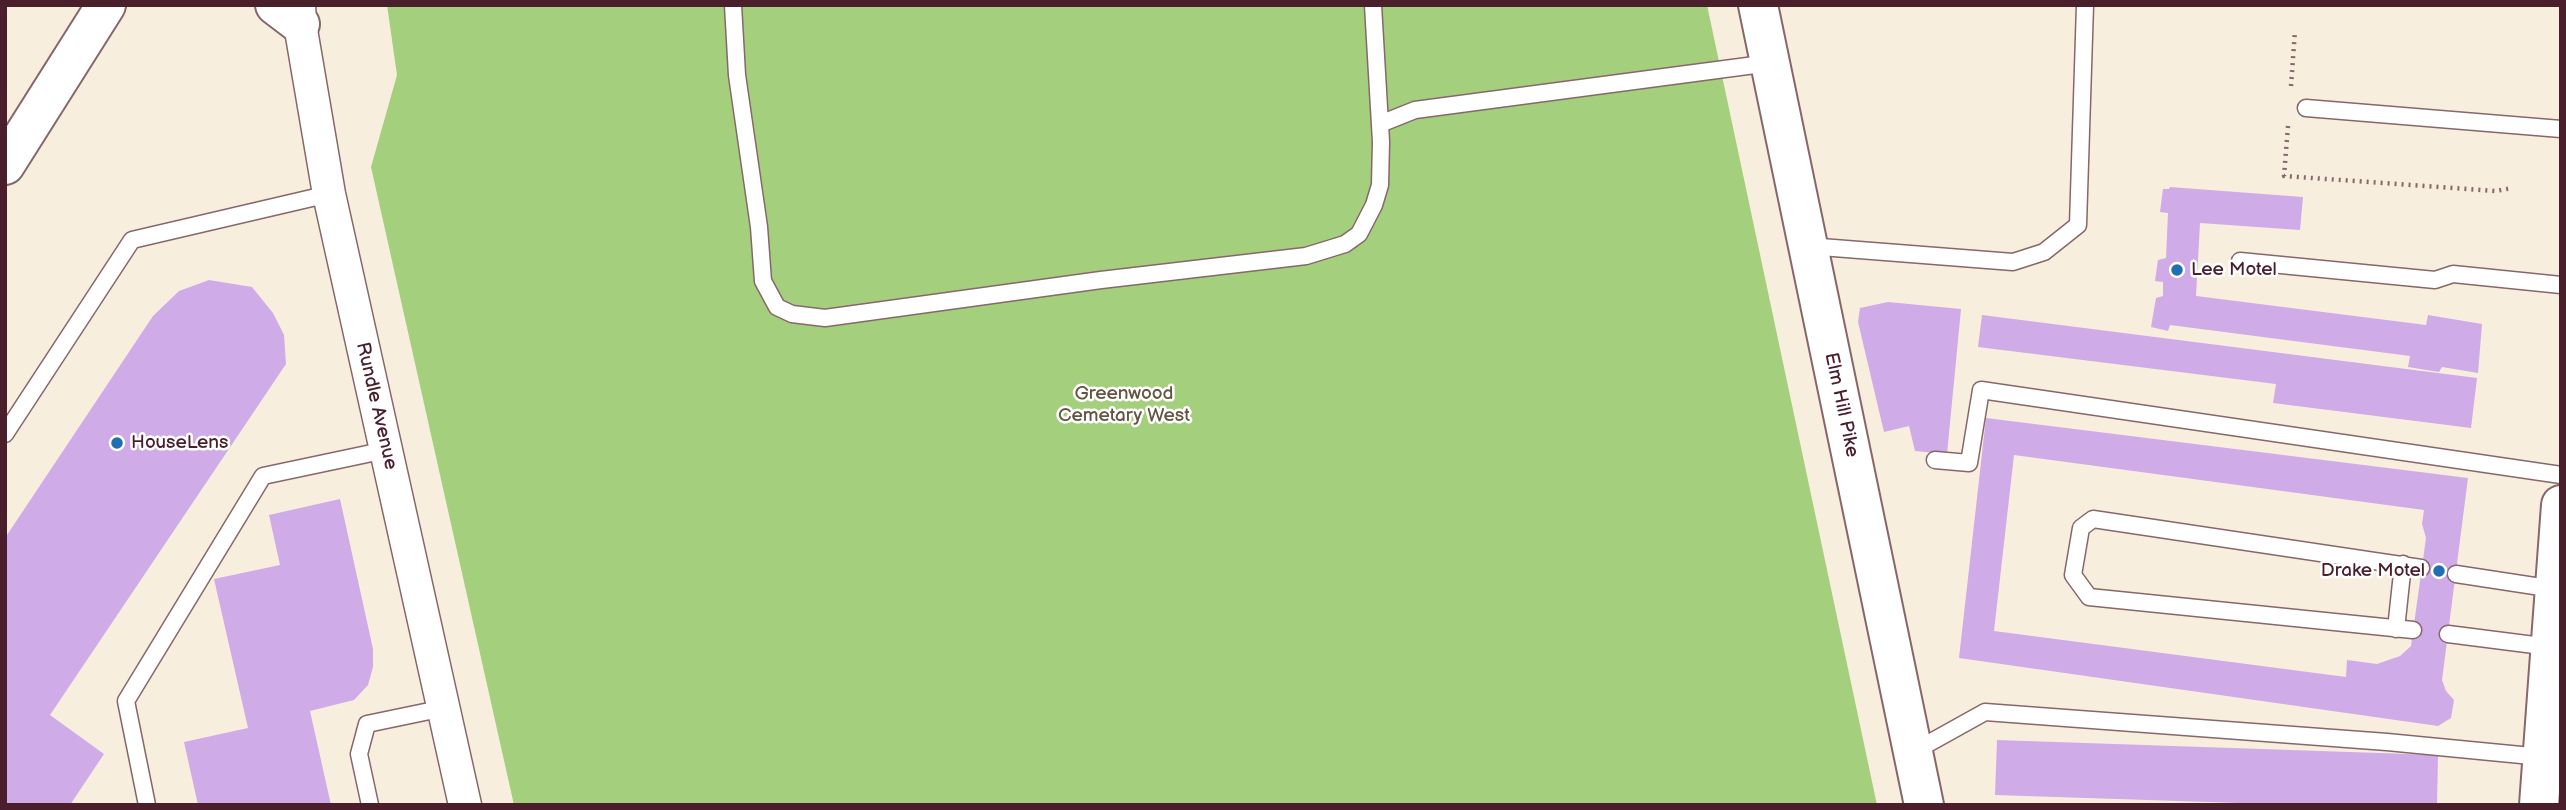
<!DOCTYPE html>
<style>
body{margin:0}
#map{position:relative;width:2566px;height:810px;overflow:hidden;background:#f8eede;font-family:"Balsamiq Sans",sans-serif}
canvas{display:block}
.frame{position:absolute;inset:0;border:7px solid #4a1f2b;pointer-events:none}
</style>
<div id="map">
<canvas width="2566" height="810"></canvas>
<div class="frame"></div>
</div>
<script>
const c = document.querySelector('canvas').getContext('2d');
c.lineJoin = 'round';
function fillPath(path, color) { c.fillStyle = color; c.fill(path, 'evenodd'); }
function strokePath(path, color, width, dash) { c.strokeStyle = color; c.lineWidth = width; c.lineCap = dash ? 'butt' : 'round'; c.setLineDash(dash || []); c.stroke(path); }
function write(font, color, halo, rows, align = 'center') {
  c.font = font + ' "Balsamiq Sans",sans-serif'; c.lineWidth = 5; c.setLineDash([]); c.textBaseline = 'middle'; c.strokeStyle = halo; c.fillStyle = color; for (const [text, x, y, turn = 0] of rows) {
    c.save(); c.translate(x, y); c.rotate((+turn || 0) * Math.PI / 180); c.textAlign = isNaN(turn) ? turn : align; if (halo) c.strokeText(text, 0, 0); c.fillText(text, 0, 0); c.restore();
  }
}
fillPath(new Path2D(`
 M387,5H1707L1877,805H514L371,167L397,75Z`), '#a4cf7c');
fillPath(new Path2D(`
 M2170,187L2303,197L2300,230L2200,223L2196,296L2426,325L2428,315L2482,324L2478,373L2442,367L2439,372L2408,367L2410,356L2170,325L2168,331L2151,327L2156,298L2163,296V282L2155,281L2158,260L2166,258L2168,213L2160,212L2163,189H2169Z
 M209,280L252,287L273,313L284,335L286,364L50,715L104,754L70,805H5V538L153,316L179,291Z
 M1888,302L1961,309L1947,454L1915,451L1909,426L1884,432L1858,322L1860,308Z
 M1982,315L2477,378L2471,428L2273,403L2276,384L1978,347Z
 M1986,418L2468,478L2442,680L2446,691L2454,700L2451,718L2438,726L1959,658ZM2014,455L2424,510L2422,524L2426,538L2411,646L2400,656L2377,664L2347,660L2346,677L1994,631Z
 M340,499L373,649V667L368,685L354,700L310,711L331,805H198L184,742L248,728L214,579L280,565L269,515Z
 M1997,740L2438,755L2437,805H2300L1995,795Z`), '#cfabe8');
const lane = new Path2D(`
 M733,5L737,75L759,227L763,281L777,307L792,314L825,318L1101,280L1306,256L1345,244L1359,234L1374,205L1380,185L1381,142L1373,5
 M2306,108L2561,129
 M1380,124L1415,110L1770,63
 M1808,246L2013,262L2044,252L2078,225L2085,5
 M2240,261L2435,280L2453,274L2561,285
 M5,434L132,240L329,194
 M1935,460L1969,463L1981,390L2561,475
 M2456,574L2554,589
 M2396,629L2403,564
 M2413,630L2089,597L2073,575L2081,528L2093,519L2421,568
 M2448,634L2550,647
 M1913,752L1985,712L2387,742L2542,757
 M147,805L126,701L263,476L386,450
 M370,805L359,754L367,724L444,708`);
const street = new Path2D(`
 M299,5L300,24L329,194L465,805`);
const secondary = new Path2D(`
 M1758,5L1924,805`);
const primary = new Path2D(`
 M2539,805L2561,505`);
const highway = new Path2D(`
 M275,5L300,24
 M5,165L106,5`);
strokePath(lane, '#87676a', 19);
strokePath(street, '#87676a', 35);
strokePath(secondary, '#87676a', 42);
strokePath(primary, '#87676a', 42);
strokePath(highway, '#87676a', 42);
strokePath(new Path2D(`
 M2291,86L2295,31
 M2288,126L2284,176L2496,191L2512,188`), '#87676a', 4.5, [2, 5]);
strokePath(lane, '#fff', 16);
strokePath(street, '#fff', 32);
strokePath(secondary, '#fff', 38);
strokePath(primary, '#fff', 38);
strokePath(highway, '#fff', 38);
for (const [x, y, r, color] of [
 [2177,270,7,"#1f6fb2"],
 [117,443,7,"#1f6fb2"],
 [2439,571,7,"#1f6fb2"]
]) { const dot = new Path2D(); dot.arc(x, y, r, 0, 2 * Math.PI); c.fillStyle = color; c.fill(dot); strokePath(dot, '#fff', 2.5); }
write('19px', '#4a1f2b', '#fff', [
 ["Lee Motel",2191,270],
 ["HouseLens",131,443],
 ["Drake Motel",2425,571,"right"]
], 'left');
write('19px', '#655443', '#fff', [
 ["Greenwood",1124,394],
 ["Cemetary West",1124,416]
]);
write('19px', '#4a1f2b', '#fff', [
 ["Elm Hill Pike",1841,405,78],
 ["Rundle Avenue",376,406,77]
]);
</script>
